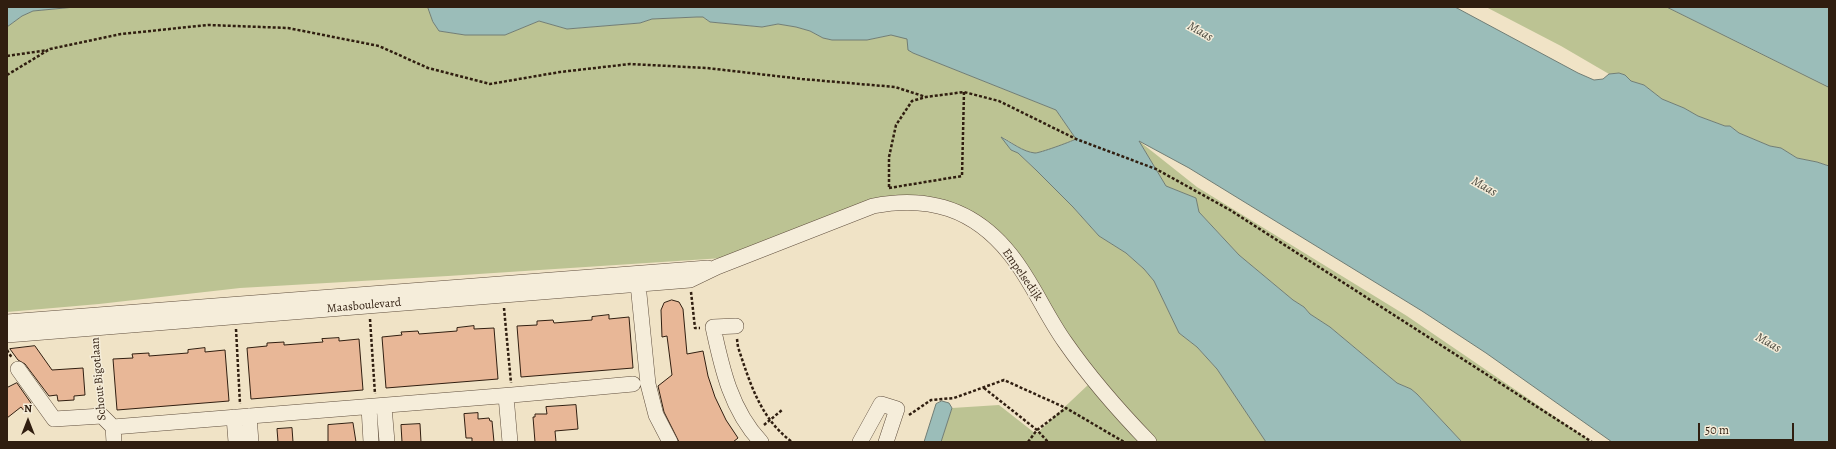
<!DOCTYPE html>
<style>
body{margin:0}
#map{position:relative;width:1836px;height:449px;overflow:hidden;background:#f0e3c6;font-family:Alegreya,serif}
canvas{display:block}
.frame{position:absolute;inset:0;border:8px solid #301e10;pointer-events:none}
.north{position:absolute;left:8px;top:401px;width:40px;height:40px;-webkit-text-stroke:3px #f5edda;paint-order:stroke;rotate:0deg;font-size:11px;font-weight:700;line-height:16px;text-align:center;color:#301e10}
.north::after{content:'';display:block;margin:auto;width:14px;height:18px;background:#301e10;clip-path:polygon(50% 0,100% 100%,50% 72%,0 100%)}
.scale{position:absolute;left:1698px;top:423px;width:96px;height:18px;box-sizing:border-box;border:2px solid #301e10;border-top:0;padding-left:5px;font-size:12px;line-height:14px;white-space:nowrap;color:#301e10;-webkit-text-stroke:3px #f5edda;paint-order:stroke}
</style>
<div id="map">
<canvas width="1836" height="449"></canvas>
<div class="frame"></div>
<div class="north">N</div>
<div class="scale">50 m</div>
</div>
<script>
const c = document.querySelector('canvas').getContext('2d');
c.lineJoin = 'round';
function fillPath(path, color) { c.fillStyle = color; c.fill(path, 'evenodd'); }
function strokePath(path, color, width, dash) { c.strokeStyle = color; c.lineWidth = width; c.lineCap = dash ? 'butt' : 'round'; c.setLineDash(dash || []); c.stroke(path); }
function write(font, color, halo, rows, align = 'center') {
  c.font = font + ' Alegreya,serif'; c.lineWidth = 3; c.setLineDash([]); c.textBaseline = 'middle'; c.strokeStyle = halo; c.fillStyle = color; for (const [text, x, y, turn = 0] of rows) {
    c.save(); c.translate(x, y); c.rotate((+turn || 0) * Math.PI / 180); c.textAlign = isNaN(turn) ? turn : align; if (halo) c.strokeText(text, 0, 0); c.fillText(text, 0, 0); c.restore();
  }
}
fillPath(new Path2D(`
 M75,7H428L433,22L439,31L465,35H505L539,21L567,29L640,23L652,19L697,17H703L710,22L762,27L778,24L796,27L810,31L823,38L832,40H867L891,35L907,38L909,50L913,53L1056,110L1076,139C1069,142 1040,154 1034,153C1022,151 1012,142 1002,137L1011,150L1018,153L1036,170L1073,207L1099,236L1126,253L1144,269L1154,281L1179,333L1197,347L1217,369L1266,442H1156L1087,364L1008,244L915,197L723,258L448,276L240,288L99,304L7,312V27L22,16L33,11Z
 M1486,7H1667L1829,87V166L1817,162L1797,158L1781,148L1770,146L1739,133L1730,126H1725L1698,116L1684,108L1662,99L1644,85L1631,81L1625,75L1619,73L1609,74L1561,46Z
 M1139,141L1197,187L1407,316L1592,442H1462L1417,394L1411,389L1397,383L1330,327L1310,314L1304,307L1293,300L1239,255L1199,212L1196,198L1166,186Z
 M1089,384L1143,442H941L952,408L999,405L1036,434Z`), '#bcc393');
const water = new Path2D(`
 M7,7H75L33,11L22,16L7,27Z
 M428,7H1455L1578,73L1594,80L1603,79L1609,74L1619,73L1625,75L1631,81L1644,85L1662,99L1684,108L1698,116L1725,126H1730L1739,133L1770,146L1781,148L1797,158L1817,162L1829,166V442H1612L1486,353L1422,311L1189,168L1139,141L1166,186L1196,198L1199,212L1239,255L1293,300L1304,307L1310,314L1330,327L1397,383L1411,389L1417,394L1462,442H1266L1217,369L1197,347L1179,333L1154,281L1144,269L1126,253L1099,236L1073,207L1036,170L1018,153L1011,150L1001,137C1011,142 1023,152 1035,153C1040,153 1070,142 1076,139L1056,110L913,53L908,50L907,39L891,35L867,40H832L823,38L810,31L796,27L778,24L762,27L710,22L703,17H697L652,19L640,23L567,29L539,21L505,35H465L439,31L433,22Z
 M1667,7H1829V87Z
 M942,401L949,403L952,408L941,442H924L936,404Z`);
fillPath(water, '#9bbdb9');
strokePath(water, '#707d75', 1);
const building = new Path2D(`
 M672,300L679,302L683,309L687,354L703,351L708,376L715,397L726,420L738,438L733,442H679L664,412L658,386L672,375L667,336L662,337L661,310L664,303Z
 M609,315V319L629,317L633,368L521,377L517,326L537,325V321L553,320L554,323L592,320V317Z
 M474,326V329L494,328L498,379L386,388L382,337L402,335L401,332L418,331L419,334L457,331V328Z
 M339,338V341L359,339L363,390L251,399L247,348L267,346V343L284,342V345L323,342L322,339Z
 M35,346L52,370L83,368L85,395L74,396V400L58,401L57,395L49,396L25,364L18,360L10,349Z
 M205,348V352L225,350L229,401L117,410L113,359L133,358L132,354L149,353V356L188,353V350Z
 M17,383L33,406L25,412L21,407L7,418V388Z
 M576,405L578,429L555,431L556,442H535L533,417H535V414H547L546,407Z
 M478,413V419L489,418L490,421H492L494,442H472V438H466L464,414Z
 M353,423L356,442H328V425Z
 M420,424L421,442H402L401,425Z
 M292,428L293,442H278L277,429Z`);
fillPath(building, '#e8b797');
strokePath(building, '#301e10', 1);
const minor = new Path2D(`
 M637,274L648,384L656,415L670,442
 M7,322L708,268
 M736,326L713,327C722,369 731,410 761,442
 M7,335L690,280L717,267L873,206C929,195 974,209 1010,254C1032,281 1045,314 1065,342C1090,378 1119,411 1149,442
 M18,369L54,419L102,416L113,427
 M506,396L510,442
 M384,406L387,442
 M369,407L371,442
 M249,416L251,442
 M234,417L236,442
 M113,427L512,395L633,384
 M113,427L114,442
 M860,442L881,404L897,409L886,442`);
strokePath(minor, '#604f3e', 16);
strokePath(new Path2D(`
 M7,56L48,50
 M7,75L50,49L121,34L208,25L288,28L379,46L428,68L490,84L560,72L630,64L707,68L802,79L895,87L926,97
 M889,187V157L896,125L912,101L926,97L964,92L999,101L1076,139L1156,169L1230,210L1592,442
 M889,188L962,176L964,92
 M691,292L695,328H700
 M504,308L511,383
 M370,319L375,394
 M236,329L240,404
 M737,339L738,347C750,383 760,418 792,442
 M96,341L101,404
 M7,350L12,358
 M984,388L1037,430L1048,442
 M909,415L931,400L954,398L1004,380L1066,408
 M764,425L782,410
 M1028,442L1037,430L1066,408L1124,442`), '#301e10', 2.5, [3, 2]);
strokePath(minor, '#f5edda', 15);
write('12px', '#301e10', '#f5edda', [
 ["Empelsedijk",1022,275,55],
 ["Maasboulevard",364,306,-5],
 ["Schout Bigotlaan",99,379,-95]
]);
write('italic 13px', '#504e43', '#f5edda', [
 ["Maas",1200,32,29],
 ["Maas",1484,187,29],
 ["Maas",1768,343,29]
]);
</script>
